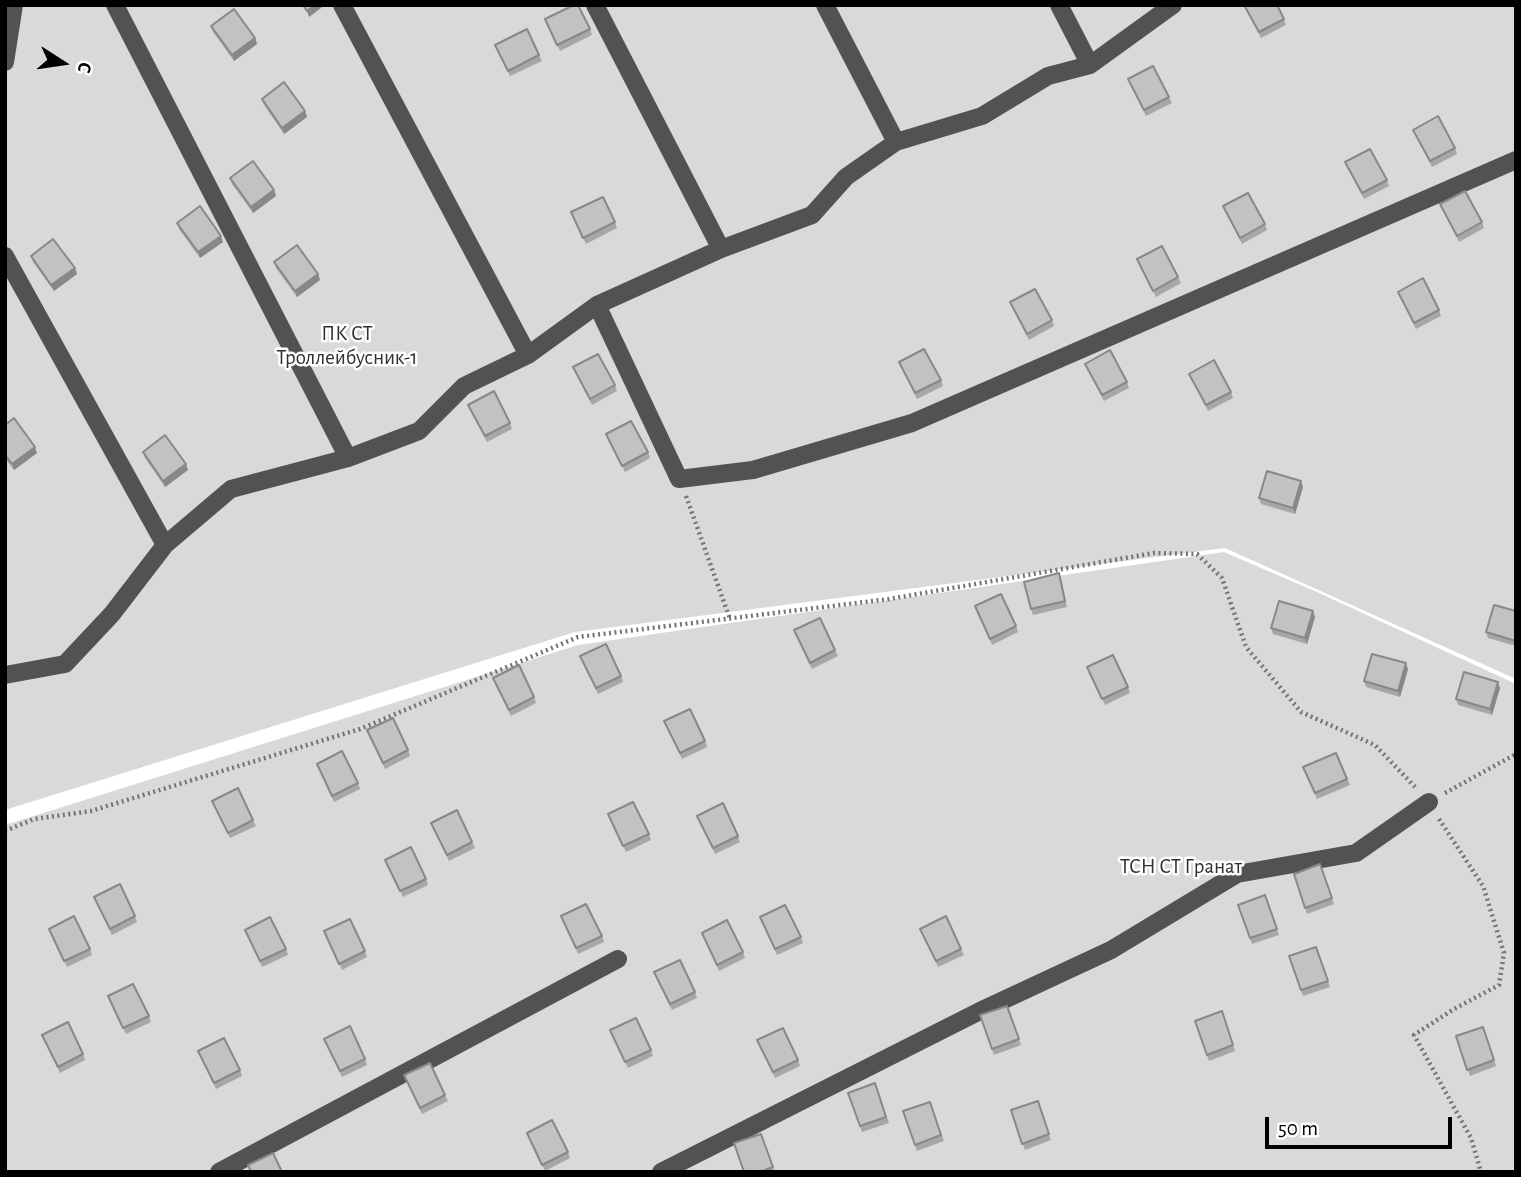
<!DOCTYPE html>
<meta charset="utf-8">
<style>
body{margin:0}
#map{position:relative;width:1521px;height:1177px;overflow:hidden;background:#fff;font-family:"Alegreya Sans",sans-serif}
canvas{display:block}
.frame{position:absolute;inset:0;border:7px solid #000;pointer-events:none}
.north{position:absolute;left:28px;top:28px;width:70px;height:70px;-webkit-text-stroke:5px #fff;paint-order:stroke;rotate:102deg;font-size:19px;font-weight:700;line-height:28px;text-align:center;color:#000}
.north::after{content:'';display:block;margin:auto;width:24px;height:32px;background:#000;clip-path:polygon(50% 0,100% 100%,50% 72%,0 100%)}
.scale{position:absolute;left:1265px;top:1117px;width:187px;height:32px;box-sizing:border-box;border:4px solid #000;border-top:0;padding-left:9px;font-size:21px;line-height:24px;white-space:nowrap;color:#000;-webkit-text-stroke:5px #fff;paint-order:stroke}
</style>
<div id="map">
<canvas width="1521" height="1177"></canvas>
<div class="frame"></div>
<div class="north">С</div>
<div class="scale">50 m</div>
</div>
<script>
const c = document.querySelector('canvas').getContext('2d');
c.lineJoin = 'round';
function fillPath(path, color) { c.fillStyle = color; c.fill(path, 'evenodd'); }
function strokePath(path, color, width, dash) { c.strokeStyle = color; c.lineWidth = width; c.lineCap = dash ? 'butt' : 'round'; c.setLineDash(dash || []); c.stroke(path); }
function write(font, color, halo, rows, align = 'center') {
  c.font = font + ' "Alegreya Sans",sans-serif'; c.lineWidth = 5; c.setLineDash([]); c.textBaseline = 'middle'; c.strokeStyle = halo; c.fillStyle = color; for (const [text, x, y, turn = 0] of rows) {
    c.save(); c.translate(x, y); c.rotate((+turn || 0) * Math.PI / 180); c.textAlign = isNaN(turn) ? turn : align; if (halo) c.strokeText(text, 0, 0); c.fillText(text, 0, 0); c.restore();
  }
}
fillPath(new Path2D(`
 M5,5H1516V679L1225,548L575,632L5,810Z
 M1224,552L1317,592L1516,684V1172H5V825L578,645Z`), '#d9d9d9');
strokePath(new Path2D(`
 M686,496L730,619
 M1445,793L1516,754
 M1439,819L1483,886L1504,953L1499,985L1454,1009L1414,1035L1471,1138L1481,1172
 M5,831L34,819L91,811L360,729L578,637L889,599L1154,553L1197,554L1222,578L1246,647L1301,712L1375,745L1415,787`), '#747474', 4.5, [2, 3.5]);
strokePath(new Path2D(`
 M115,5L348,458
 M342,5L528,355
 M595,5L721,249
 M825,5L896,142
 M1059,5L1090,65
 M5,62L14,5
 M5,256L165,545
 M597,305L679,479L753,470L912,423L1516,160
 M5,675L65,664L112,614L165,545L231,489L348,458L419,431L464,386L528,355L597,305L721,249L812,215L846,177L896,142L982,116L1048,76L1090,65L1173,5
 M219,1172L618,959
 M661,1172L980,1011L1111,950L1237,874L1356,853L1429,802`), '#525252', 18);
fillPath(new Path2D(`
 M1244,5H1277L1286,25L1261,38Z
 M545,19L590,29L592,35L560,51Z
 M211,26L255,38L257,44L234,61L213,32Z
 M495,45L539,55L542,61L510,76Z
 M1128,79L1169,97L1172,103L1146,116Z
 M262,99L305,111L307,117L284,134L264,105Z
 M1413,130L1455,148L1457,154L1432,167Z
 M1345,162L1387,180L1389,186L1364,199Z
 M230,178L274,190L276,196L253,213L232,184Z
 M1440,204L1482,222L1484,228L1459,242Z
 M1223,206L1265,224L1267,230L1242,244Z
 M571,212L615,222L617,228L586,244Z
 M177,223L223,242L200,258L179,229Z
 M31,256L75,268L77,274L54,291L33,262Z
 M1137,259L1178,277L1181,283L1156,297Z
 M274,262L318,274L320,280L297,297L276,268Z
 M1398,292L1439,310L1441,316L1416,329Z
 M1010,302L1052,320L1054,326L1029,340Z
 M899,362L941,380L943,386L917,399Z
 M1085,364L1127,382L1129,388L1104,401Z
 M573,367L615,385L617,391L592,405Z
 M1189,374L1231,392L1233,398L1208,411Z
 M468,405L510,423L512,429L487,442Z
 M5,425L37,453L14,470L5,458Z
 M606,434L648,452L650,458L625,472Z
 M143,452L188,470L165,487L145,458Z
 M1303,487L1295,514L1261,504L1259,498Z
 M1061,579L1067,607L1033,615L1031,609Z
 M975,606L1016,626L1018,632L992,645Z
 M1516,611V646L1488,638L1486,632Z
 M1315,617L1307,644L1273,634L1271,628Z
 M794,630L835,650L838,656L812,669Z
 M580,656L621,676L623,682L598,694Z
 M1087,667L1128,687L1130,693L1105,705Z
 M1408,669L1400,697L1366,687L1364,681Z
 M493,678L534,697L536,703L511,716Z
 M1500,688L1492,715L1458,705L1456,699Z
 M664,721L705,741L707,747L682,759Z
 M367,730L408,750L410,756L385,769Z
 M1336,753L1350,785L1317,799L1303,767Z
 M317,764L358,783L360,789L334,802Z
 M212,801L253,820L256,826L230,838Z
 M608,814L649,834L651,840L626,852Z
 M697,816L738,836L740,842L715,854Z
 M431,823L472,842L475,848L449,861Z
 M385,860L426,879L428,885L403,897Z
 M1320,864L1334,904L1307,914L1294,874Z
 M1265,895L1279,935L1252,944L1238,905Z
 M94,897L135,916L137,922L112,935Z
 M561,916L602,936L604,942L578,954Z
 M760,917L801,937L803,943L777,955Z
 M49,929L90,949L92,955L67,967Z
 M920,929L961,949L964,955L938,967Z
 M245,930L286,949L288,955L262,967Z
 M324,931L365,951L367,957L342,970Z
 M702,933L743,952L745,958L719,971Z
 M1316,947L1330,987L1303,996L1289,956Z
 M654,972L695,992L697,998L672,1010Z
 M108,996L149,1016L151,1022L126,1034Z
 M1007,1006L1021,1045L994,1055L980,1015Z
 M1222,1011L1235,1051L1209,1061L1195,1021Z
 M1483,1027L1496,1066L1470,1076L1456,1036Z
 M610,1030L651,1050L653,1056L628,1068Z
 M42,1035L83,1054L85,1060L60,1073Z
 M324,1039L365,1059L367,1065L342,1077Z
 M757,1040L798,1060L800,1066L775,1078Z
 M198,1051L240,1070L242,1076L216,1089Z
 M404,1075L445,1095L448,1101L422,1114Z
 M875,1083L889,1123L862,1132L848,1093Z
 M1038,1101L1051,1140L1025,1150L1011,1110Z
 M930,1102L944,1141L917,1151L903,1111Z
 M527,1133L568,1152L570,1158L545,1171Z
 M761,1134L775,1172H744Z`), '#a7a7a7');
fillPath(new Path2D(`
 M314,5H325L309,17L307,11Z
 M255,38L257,44L234,61L232,55Z
 M305,111L307,117L284,134L282,128Z
 M274,190L276,196L253,213L251,207Z
 M221,236L223,242L200,258L198,252Z
 M75,268L77,274L54,291L51,285Z
 M318,274L320,280L297,297L295,291Z
 M35,447L37,453L14,470L12,464Z
 M186,464L188,470L165,487L163,481Z
 M1301,481L1303,487L1295,514L1293,508Z
 M1313,611L1315,617L1307,644L1305,638Z
 M1406,663L1408,669L1400,697L1398,691Z
 M1498,682L1500,688L1492,715L1490,709Z`), '#888');
const building = new Path2D(`
 M303,5H314L307,11Z
 M574,5H578L590,29L557,45L545,19Z
 M1244,5H1277L1284,19L1259,32Z
 M234,9L255,38L232,55L211,26Z
 M527,29L539,55L508,71L495,45Z
 M1153,66L1169,97L1144,110L1128,79Z
 M284,82L305,111L282,128L262,99Z
 M1438,116L1455,148L1430,161L1413,130Z
 M1370,149L1387,180L1362,193L1345,162Z
 M253,161L274,190L251,207L230,178Z
 M1465,191L1482,222L1457,236L1440,204Z
 M1248,193L1265,224L1240,238L1223,206Z
 M603,197L615,222L583,238L571,212Z
 M200,206L221,236L198,252L177,223Z
 M53,239L75,268L51,285L31,256Z
 M297,245L318,274L295,291L274,262Z
 M1162,246L1178,277L1153,291L1137,259Z
 M1423,278L1439,310L1414,323L1398,292Z
 M1035,289L1052,320L1027,334L1010,302Z
 M924,349L941,380L915,393L899,362Z
 M1110,350L1127,382L1102,395L1085,364Z
 M598,354L615,385L590,399L573,367Z
 M1214,360L1231,392L1206,405L1189,374Z
 M494,391L510,423L485,436L468,405Z
 M14,418L35,447L12,464L5,455V425Z
 M631,421L648,452L622,466L606,434Z
 M165,435L186,464L163,481L143,452Z
 M1267,471L1301,481L1293,508L1259,498Z
 M1059,573L1065,601L1031,609L1024,582Z
 M1001,594L1016,626L990,639L975,606Z
 M1279,601L1313,611L1305,638L1271,628Z
 M1494,605L1516,611V641L1486,632Z
 M820,618L835,650L810,663L794,630Z
 M606,644L621,676L596,688L580,656Z
 M1372,654L1406,663L1398,691L1364,681Z
 M1113,655L1128,687L1102,699L1087,667Z
 M519,665L534,697L509,710L493,678Z
 M1464,672L1498,682L1490,709L1456,699Z
 M690,709L705,741L680,753L664,721Z
 M393,718L408,750L383,763L367,730Z
 M342,751L358,783L332,796L317,764Z
 M1336,753L1347,779L1315,793L1303,767Z
 M238,788L253,820L228,833L212,801Z
 M633,802L649,834L623,846L608,814Z
 M723,803L738,836L713,848L697,816Z
 M457,810L472,842L447,855L431,823Z
 M411,847L426,879L400,891L385,860Z
 M1320,864L1332,898L1305,908L1294,874Z
 M120,884L135,916L110,929L94,897Z
 M1265,895L1277,929L1250,938L1238,905Z
 M586,904L602,936L576,948L561,916Z
 M785,905L801,937L775,949L760,917Z
 M74,916L90,949L64,961L49,929Z
 M946,916L961,949L936,961L920,929Z
 M270,917L286,949L260,961L245,930Z
 M350,919L365,951L339,964L324,931Z
 M727,920L743,952L717,965L702,933Z
 M1316,947L1328,981L1301,990L1289,956Z
 M680,960L695,992L670,1004L654,972Z
 M133,984L149,1016L123,1028L108,996Z
 M1007,1006L1019,1039L992,1049L980,1015Z
 M1222,1011L1233,1045L1207,1055L1195,1021Z
 M636,1018L651,1050L625,1062L610,1030Z
 M68,1022L83,1054L58,1067L42,1035Z
 M350,1026L365,1059L340,1071L324,1039Z
 M1483,1027L1494,1060L1467,1070L1456,1036Z
 M783,1028L798,1060L773,1072L757,1040Z
 M224,1038L240,1070L214,1083L198,1051Z
 M430,1063L445,1095L420,1108L404,1075Z
 M875,1083L886,1117L860,1126L848,1093Z
 M1038,1101L1049,1134L1022,1144L1011,1110Z
 M930,1102L941,1135L915,1145L903,1111Z
 M552,1120L568,1152L542,1165L527,1133Z
 M761,1134L773,1167L760,1172H744L734,1143Z
 M273,1153L282,1172H251L248,1165Z`);
fillPath(building, '#c2c2c2');
strokePath(building, '#888', 2);
write('21px', '#303030', '#fff', [
 ["ПК СТ",347,334],
 ["Троллейбусник-1",347,358],
 ["ТСН СТ Гранат",1181,867]
]);
</script>
